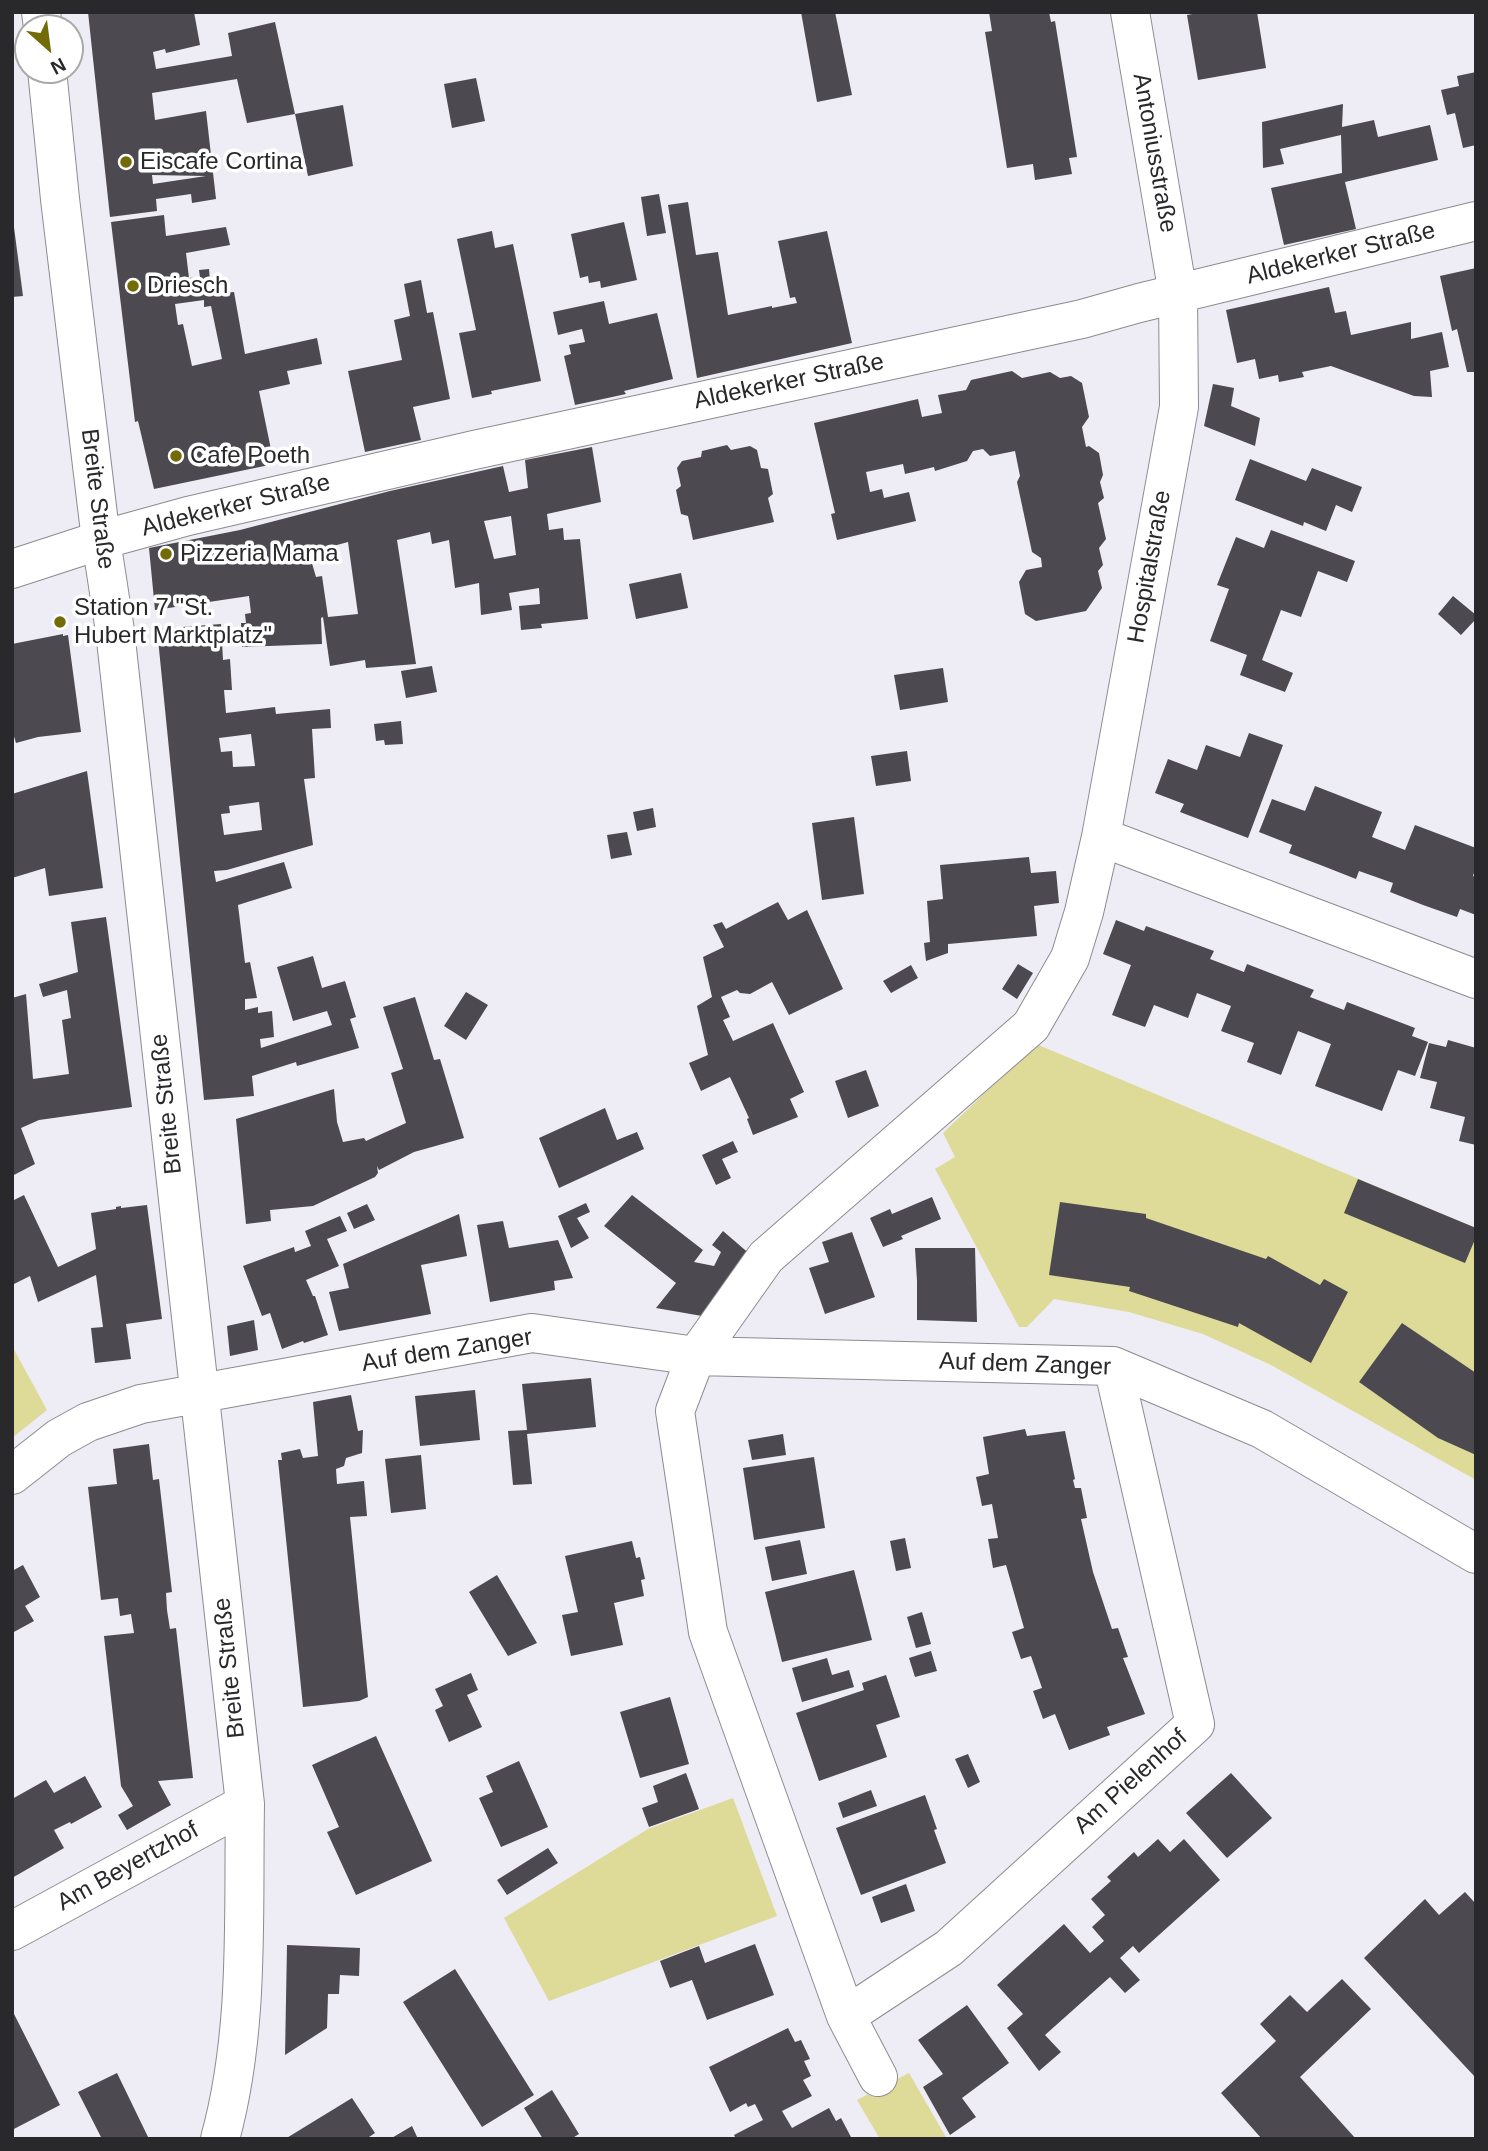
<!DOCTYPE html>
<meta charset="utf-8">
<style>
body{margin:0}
#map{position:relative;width:1488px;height:2151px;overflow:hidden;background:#eeecf4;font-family:Helvetica,sans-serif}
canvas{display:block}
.frame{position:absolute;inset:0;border:14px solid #29282b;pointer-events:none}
.north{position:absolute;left:14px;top:14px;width:70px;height:70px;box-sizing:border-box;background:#fff;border:2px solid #a9a9aa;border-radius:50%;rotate:152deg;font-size:19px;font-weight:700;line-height:28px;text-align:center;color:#29282b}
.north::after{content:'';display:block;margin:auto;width:24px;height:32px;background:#726b06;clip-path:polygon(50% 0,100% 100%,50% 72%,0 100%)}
</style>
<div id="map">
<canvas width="1488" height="2151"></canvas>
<div class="frame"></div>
<div class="north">N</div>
</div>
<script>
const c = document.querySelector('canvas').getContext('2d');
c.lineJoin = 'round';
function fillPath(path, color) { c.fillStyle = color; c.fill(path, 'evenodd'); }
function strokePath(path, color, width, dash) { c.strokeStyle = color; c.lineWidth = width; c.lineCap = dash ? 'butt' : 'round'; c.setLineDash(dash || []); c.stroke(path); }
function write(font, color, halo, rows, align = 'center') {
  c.font = font + ' Helvetica,sans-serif'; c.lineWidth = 7; c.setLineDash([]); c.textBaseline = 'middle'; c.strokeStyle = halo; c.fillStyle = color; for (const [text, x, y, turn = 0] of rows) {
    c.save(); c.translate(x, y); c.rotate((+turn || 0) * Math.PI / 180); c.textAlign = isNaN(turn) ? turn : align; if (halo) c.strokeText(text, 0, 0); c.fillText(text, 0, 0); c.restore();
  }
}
fillPath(new Path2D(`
 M1036,1044L1476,1228V1480L1271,1365L1203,1334L1129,1312L1054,1299L1027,1327H1019L935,1169L955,1157L943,1133Z
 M12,1346L47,1410L12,1438Z
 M733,1798L777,1916L549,2001L504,1918L648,1829Z
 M909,2073L947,2139H880L857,2100Z`), '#deda97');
fillPath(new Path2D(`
 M88,12H194L200,45L166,53L165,49L153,52L156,69L232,56L228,33L275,22L295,114L247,123L237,79L152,93L155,120L206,111L216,199L192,203L191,194L156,199L157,211L110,217ZM152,175L206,176L153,184Z
 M801,12H835L852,95L817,102Z
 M989,12H1049L1051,22L1055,21L1077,157L1069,158L1072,174L1035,180L1033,164L1007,168L985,32L992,31Z
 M1203,12H1257L1266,68L1198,80L1187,15Z
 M1476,72V145L1463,148L1455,113L1447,115L1441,90L1459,86L1457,76Z
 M476,78L485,121L452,128L444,84Z
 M1343,104L1342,127L1374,120L1378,137L1430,125L1438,160L1345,182L1356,229L1284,245L1271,188L1342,173L1341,135L1280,149L1284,164L1263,168L1262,122Z
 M343,105L353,166L308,176L295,114Z
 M659,194L666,233L647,236L641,197Z
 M688,202L696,255L718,252L728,315L772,306V308L797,303L795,297L790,298L778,241L827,231L852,343L697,378L668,205Z
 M12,212L23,296L12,297Z
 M164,215L166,236L226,227L230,245L186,253L189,278L200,277L199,270L209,269L211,294L234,292L245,354L317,338L322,364L287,371L290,384L259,391L274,464L154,489L138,421L135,422L111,222ZM204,300V307L211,306L222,359L192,366L183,324L178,325L175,304Z
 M624,222L637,280L601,288L600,281L589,283L588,276L580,278L571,234Z
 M492,231L495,248L513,244L541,381L491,391L492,394L472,398L459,333L476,330L457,239Z
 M1476,268V372H1467L1457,329L1452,331L1440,276Z
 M421,280L427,313L433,312L450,399L413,407L421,440L365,452L348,371L402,360L394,320L410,316L404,284Z
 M1329,287L1335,313L1346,311L1351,335L1411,322V339L1442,332L1449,367L1430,371L1432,397L1414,396L1331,366L1302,372L1304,377L1279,382L1278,375L1259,379L1255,359L1237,363L1226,310Z
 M604,301L609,324L657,313L673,379L624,391L626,394L575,405L564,356L571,354L569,345L585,342L582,329L558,335L553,312Z
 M1012,371L1022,378L1050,372L1060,378L1071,376L1082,383L1089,417L1082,427L1086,447L1089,446L1099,453L1103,475L1100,482L1104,498L1098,503L1106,539L1099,548L1103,565L1098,571L1102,588L1086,611L1036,621L1025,614L1019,582L1026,570L1042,567L1041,558L1032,552L1017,482L1020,476L1015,451L990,456L983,449L973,451L967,461L935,471L934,467L905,474L903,464L866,472L870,492L882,489L884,498L909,492L916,521L837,540L831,514L835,513L814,423L918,399L922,417L942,413L938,395L966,390L971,380Z
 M1213,384L1234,388L1231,406L1260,418L1255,446L1204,426Z
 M727,445L731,450L750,446L757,450L761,468L768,469L773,494L768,498L774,522L693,540L688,516L681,514L676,490L681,486L677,468L682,461L701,457L702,451Z
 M592,447L601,502L547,514L549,530L563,528L564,540L580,539L588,619L541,624L542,628L521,630L519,606L540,604L539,588L509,593L512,610L481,615L479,583L455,588L449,540L432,544L430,532L397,540L416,664L366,668L365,660L330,666L323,617L321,618L322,644L242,647L241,623H246L245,614L251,613L249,596L155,610L149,548L240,530L390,491L503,466L509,492L528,488L525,460ZM511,516L516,555L494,559L484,521ZM348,542L358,614L328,617L322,576L316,577L311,560L301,561L300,555Z
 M1250,459L1306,481L1312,468L1362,487L1352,512L1336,505L1326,531L1304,522L1303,526L1235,500Z
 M1271,530L1355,561L1347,582L1318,571L1301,617L1281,610L1262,660L1293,673L1285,692L1240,675L1247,655L1210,641L1229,589L1217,585L1236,537L1264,548Z
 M681,573L688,608L636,619L629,584Z
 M1453,596L1476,615V619L1461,635L1438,614Z
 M221,624L223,660L230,659L232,690H224L226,713L275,707L276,714L330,709L331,728L312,729L315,778L304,779L313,845L227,870L214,871L216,882L284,862L292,888L238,905L245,963L250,962L257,998L245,999V1010L258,1007V1013L272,1011L274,1037L260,1039L261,1048L332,1025L327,1011L293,1021L277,967L313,956L322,988L345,981L356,1017L350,1019L359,1048L297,1066L296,1062L252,1076L254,1096L204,1100L157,629ZM251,734L255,766L233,767L232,751L221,752L219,738ZM259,802L262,830L224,835L221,814L230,813L229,806Z
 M63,634V636L68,635L81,732L38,737L16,743L12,730V644Z
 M432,666L437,692L406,698L401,671Z
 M943,668L948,702L900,710L894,675Z
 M401,721L403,744L385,745L384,740L376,741L374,724Z
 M1249,733L1283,745L1248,838L1180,812L1184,804L1155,793L1168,759L1197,770L1206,745L1240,757Z
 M907,751L911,781L876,786L871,756Z
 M87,771L103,888L49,896L45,868L12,878V794Z
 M1315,786L1382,812L1372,837L1405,850L1415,825L1476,848V867L1473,876L1476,877V915L1460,909L1457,917L1423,905L1390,892L1393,883L1359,871L1356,879L1323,866L1289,853L1292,845L1259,832L1272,799L1305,811Z
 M653,808L656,827L637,831L633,812Z
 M854,817L864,894L822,900L812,823Z
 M627,832L632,855L611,859L607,835Z
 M1029,857L1031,873L1056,871L1059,903L1034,906L1037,936L948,944V953L926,961L924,943L930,942L927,901L943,899L940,865Z
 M778,902L788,920L807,910L843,989L789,1015L772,982L750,994L740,993L737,990L721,997L730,1017L723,1020L733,1041L773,1023L804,1092L790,1099L798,1117L753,1135L747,1119L749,1118L730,1077L701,1091L689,1063L708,1055L697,1006L712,997L703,957L724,947L713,925L722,922L726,929Z
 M106,917L132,1107L39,1120L21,1128L35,1164L12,1176V998L26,994L33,1079L69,1074L62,1020L71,1018L67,990L43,997L39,984L78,972L71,922Z
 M1116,920L1144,931L1146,926L1214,951L1210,959L1244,972L1247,964L1314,990L1310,997L1344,1010L1347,1002L1415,1028L1412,1036L1428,1042L1415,1076L1398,1070L1382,1111L1315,1086L1331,1044L1298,1031L1281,1075L1247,1062L1254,1043L1221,1031L1231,1006L1197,993L1188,1018L1154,1005L1145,1027L1112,1015L1131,965L1103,954Z
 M1018,964L1033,973L1017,999L1002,989Z
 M911,965L918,978L891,993L883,981Z
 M466,992L488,1005L466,1040L444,1026Z
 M415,997L434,1060L440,1059L464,1138L414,1152L379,1170L377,1166L378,1173L375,1177L313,1206L270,1210L271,1221L246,1224L236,1119L334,1089L337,1122L343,1142L364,1138L366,1141L406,1123L391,1073L403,1069L383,1007Z
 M1448,1040L1476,1048V1145L1459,1141L1465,1117L1430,1108L1437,1082L1420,1078L1429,1043L1446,1047Z
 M866,1070L879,1106L848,1118L835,1081Z
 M605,1108L617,1140L637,1132L644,1149L559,1188L539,1138Z
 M733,1141L738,1152L722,1159L731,1178L716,1185L702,1155Z
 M1358,1179L1476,1228V1237L1465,1263L1344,1213Z
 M24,1195L58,1267L96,1249L91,1213L116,1209V1207L121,1206V1208L147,1205L162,1319L126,1324L131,1359L95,1363L91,1328L103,1327L96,1275L38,1302L30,1276L12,1285V1201Z
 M632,1195L703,1250L694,1262L714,1266L721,1252L712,1245L723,1231L752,1256L702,1316L656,1308L676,1283L604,1226Z
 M932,1197L941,1219L901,1236L903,1239L883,1247L870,1218L890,1209L892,1214Z
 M1060,1202L1146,1214V1218L1266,1259L1268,1256L1320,1285L1324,1279L1348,1292L1311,1363L1239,1323L1238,1327L1129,1291L1130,1287L1049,1275Z
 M586,1203L590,1212L577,1218L589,1238L571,1248L558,1216Z
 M367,1204L375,1220L354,1229L347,1213Z
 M459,1214L467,1256L421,1265L431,1314L339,1331L329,1292L349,1288L343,1264Z
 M340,1216L347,1231L327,1239L339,1266L306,1280L313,1296H315L328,1335L304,1343L303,1341L282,1349L270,1313L262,1316L243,1266L294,1247L295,1252L311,1246L305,1231Z
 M503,1221L509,1248L558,1240L573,1278L554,1281L555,1290L490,1302L477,1225Z
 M852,1232L875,1297L825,1314L809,1268L829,1262L822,1242Z
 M915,1248H975L977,1322L917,1320V1281Z
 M254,1320L258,1350L230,1356L227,1326Z
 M1402,1323L1476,1373V1455L1438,1438L1359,1382Z
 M591,1378L596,1427L527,1434L532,1484L513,1485L508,1431L527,1430L522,1384Z
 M475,1390L480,1440L420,1446L415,1396Z
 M351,1395L358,1431L363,1430L362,1453L346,1458L344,1466L336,1469L337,1484L364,1481L367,1516L350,1517L368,1697L359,1701L303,1707L278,1460H282L281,1453L300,1449L303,1458L318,1456L313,1402Z
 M1025,1429L1027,1436L1065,1431L1075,1479L1073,1480L1075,1488H1081L1087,1518L1081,1519L1093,1572L1112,1629L1118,1628L1128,1657L1123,1658L1145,1714L1107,1727L1110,1735L1069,1750L1055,1714L1043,1719L1033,1691L1042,1688L1031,1656L1021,1659L1012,1632L1024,1628L1006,1565L993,1568L988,1539L998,1538L992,1504L982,1506L976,1477L989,1474L983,1437Z
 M783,1434L786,1455L752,1460L748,1440Z
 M149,1444L153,1480L159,1479L172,1592L166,1593L167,1610L170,1629L176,1628L193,1778L158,1781L171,1805L127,1830L118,1815L133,1806L121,1786L104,1636L134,1633L131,1614L120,1616L118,1598L101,1600L88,1487L117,1484L113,1449Z
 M421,1455L426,1509L391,1513L385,1459Z
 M814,1457L825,1528L754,1540L743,1468Z
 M905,1538L911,1568L896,1571L890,1541Z
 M800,1540L807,1574L772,1581L765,1547Z
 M632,1541L636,1558L640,1557L645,1579L641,1580L644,1596L614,1603L623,1645L571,1656L562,1615L578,1612L565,1556Z
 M23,1565L40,1597L25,1606L34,1621L12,1633V1571Z
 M854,1570L872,1640L782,1662L765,1592Z
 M497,1575L537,1643L508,1656L469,1592Z
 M922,1612L931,1644L916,1648L907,1617Z
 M931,1651L937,1671L915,1677L909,1658Z
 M827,1658L832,1675L849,1670L854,1687L802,1702L792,1668Z
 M471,1673L478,1690L467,1695L482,1727L449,1742L435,1710L443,1706L435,1689Z
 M886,1675L900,1717L876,1725L887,1757L819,1781L796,1713L864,1690L862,1683Z
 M670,1697L689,1764L640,1778L620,1712Z
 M376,1736L432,1861L356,1895L327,1832L339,1827L312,1765Z
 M968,1754L980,1782L968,1788L955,1759Z
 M519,1761L548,1827L501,1847L479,1798L493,1792L486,1776Z
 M686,1773L699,1809L649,1827L642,1808L658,1802L653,1786Z
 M1231,1773L1272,1818L1227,1858L1186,1813Z
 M85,1776L102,1807L71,1824L70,1822L54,1830L64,1848L12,1878V1799L46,1780L54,1793Z
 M871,1790L877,1806L843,1818L838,1803Z
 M925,1795L937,1829L934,1830L946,1863L861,1895L836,1828Z
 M1158,1839L1170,1852L1184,1839L1220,1880L1139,1953L1133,1946L1120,1958L1140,1980L1125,1993L1110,1977L1045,2035L1061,2052L1039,2071L1007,2028L1023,2014L997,1985L1064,1924L1090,1953L1104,1941L1092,1927L1105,1915L1091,1899L1111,1881L1107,1877L1134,1852L1138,1857Z
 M548,1848L558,1863L507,1895L497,1880Z
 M906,1884L915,1911L881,1923L872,1897Z
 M1465,1892L1476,1904V2078L1364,1958L1425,1899L1439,1915Z
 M755,1944L774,1995L707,2020L692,1980L670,1988L660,1961L699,1946L705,1963Z
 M287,1945L360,1948L359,1976L340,1975L339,1994H328L327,2028L285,2055Z
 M455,1969L534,2095L482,2127L403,2002Z
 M1342,1979L1371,2009L1300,2077L1356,2139H1262L1221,2093L1276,2041L1260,2024L1290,1995L1307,2012Z
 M967,2005L1009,2063L962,2098L976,2117L950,2135L923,2087L943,2074L918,2040Z
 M12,2010L60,2105L12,2130Z
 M788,2028L795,2042L801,2040L810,2059L804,2061L811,2076L803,2080L812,2096L782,2111L792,2128L829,2108L836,2121L841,2118L852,2139H736L734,2135L763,2120L755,2104L748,2107L746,2103L730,2112L709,2067Z
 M117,2073L149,2139H102L78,2092Z
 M552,2090L579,2134L571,2139H543L524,2108Z
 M352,2098L375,2133L366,2139H285Z
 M412,2126L418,2139H390Z`), '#4c4a50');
const minor = new Path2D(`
 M41,12L43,28
 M47,70L60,199L101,540L115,631L245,1804C243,1915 250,2030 220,2139
 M12,569L101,540L188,516L474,450L1082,319L1139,303L1476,221
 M1101,837L1476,979
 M12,1475L59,1438L88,1422L141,1404L532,1333L696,1356L1113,1366L1262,1429L1476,1554
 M12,1931L245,1804
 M846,2016L949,1948L1195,1724L1113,1366
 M878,2077L846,2016L708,1632L675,1411L696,1356L766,1257L1031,1026L1070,958L1084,912L1101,837L1179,407L1178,294L1130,12`);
strokePath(minor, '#8d8b92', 40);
strokePath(minor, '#fff', 38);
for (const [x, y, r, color] of [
 [126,162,7,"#726b06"],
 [133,286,7,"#726b06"],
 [176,456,7,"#726b06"],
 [166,554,7,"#726b06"],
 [60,622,7,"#726b06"]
]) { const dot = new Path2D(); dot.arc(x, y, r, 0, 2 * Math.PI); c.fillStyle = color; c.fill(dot); strokePath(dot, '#fff', 2.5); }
write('24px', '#29282b', '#fff', [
 ["Antoniusstraße",1154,153,80],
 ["Aldekerker Straße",1341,254,-14],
 ["Aldekerker Straße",789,382,-12],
 ["Breite Straße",97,499,83],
 ["Aldekerker Straße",236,506,-14],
 ["Hospitalstraße",1150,567,-80],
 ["Breite Straße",167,1104,-96],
 ["Auf dem Zanger",447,1351,-9],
 ["Auf dem Zanger",1025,1365,2],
 ["Breite Straße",230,1668,-96],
 ["Am Pielenhof",1131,1782,-42],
 ["Am Beyertzhof",128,1867,-29]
]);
write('24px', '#29282b', '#fff', [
 ["Eiscafe Cortina",140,162],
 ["Driesch",147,286],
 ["Cafe Poeth",190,456],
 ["Pizzeria Mama",180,554],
 ["Station 7 \"St.",74,608],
 ["Hubert Marktplatz\"",74,636]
], 'left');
</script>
